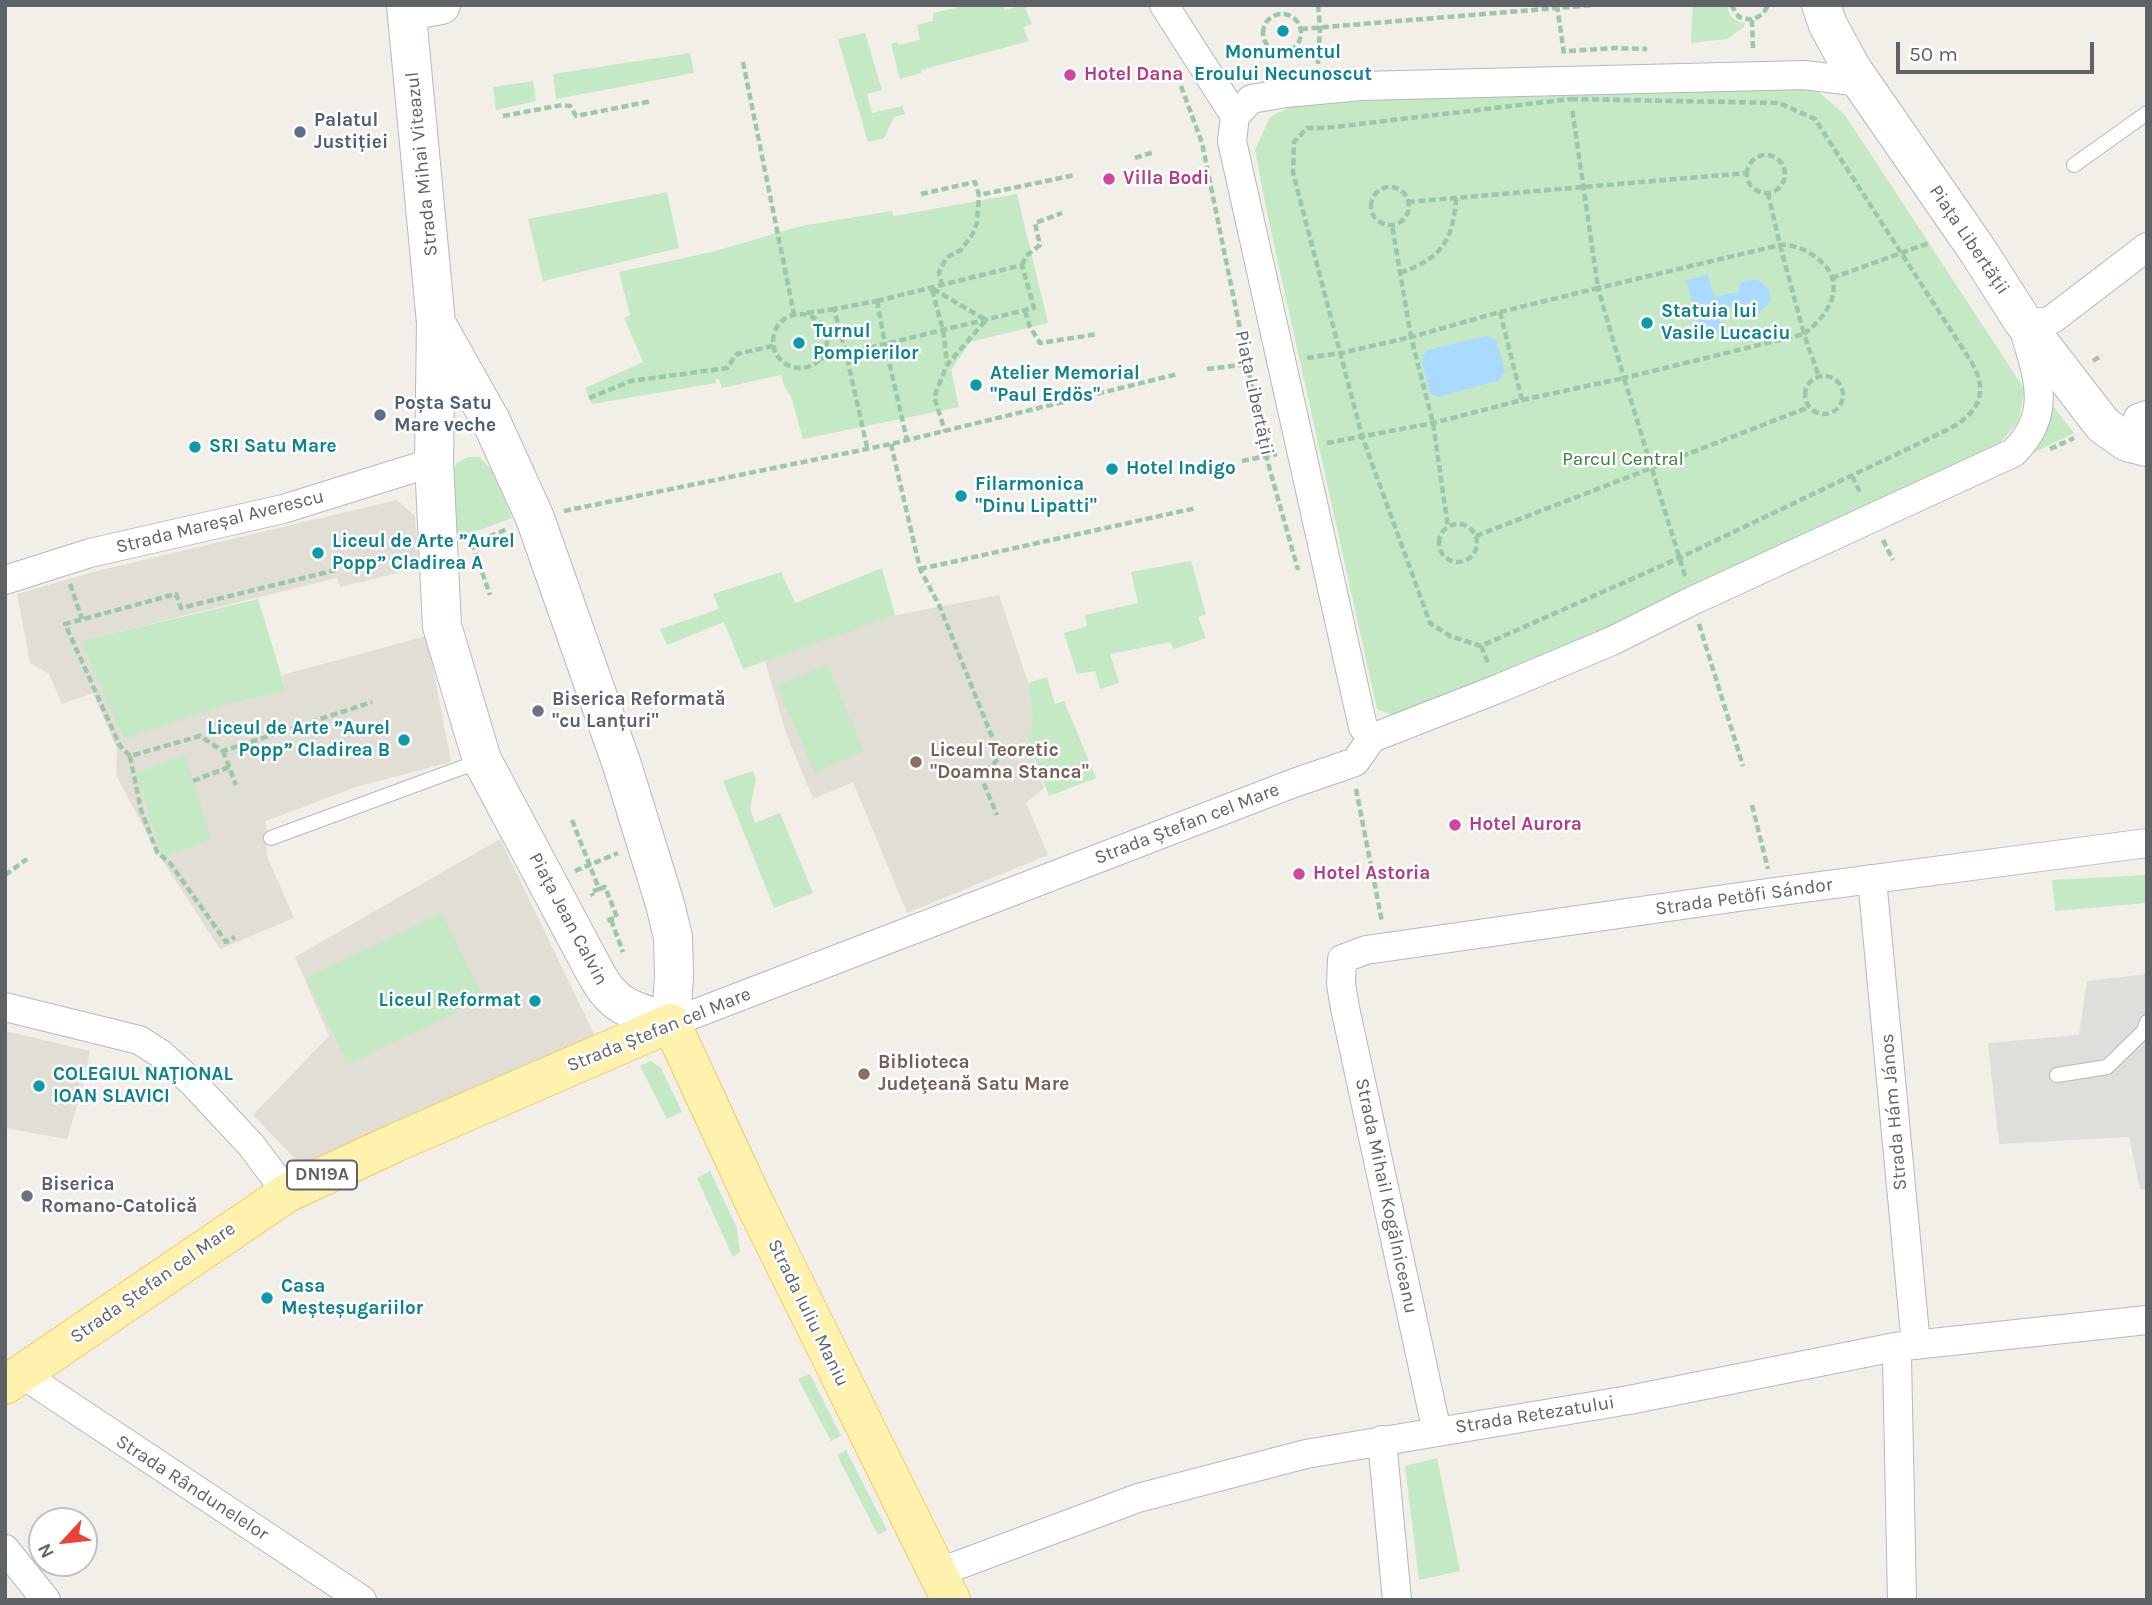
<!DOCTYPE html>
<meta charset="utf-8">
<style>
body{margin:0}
#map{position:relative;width:2152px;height:1605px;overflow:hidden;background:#f1efe8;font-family:Karla,sans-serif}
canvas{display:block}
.frame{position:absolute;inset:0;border:7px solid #5f6368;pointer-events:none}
.north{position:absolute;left:28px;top:1507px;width:70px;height:70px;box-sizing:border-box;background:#fff;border:2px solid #bfc1c3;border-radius:50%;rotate:243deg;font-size:19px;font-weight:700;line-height:28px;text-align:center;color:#5f6368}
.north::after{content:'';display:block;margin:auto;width:24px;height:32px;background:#ea4335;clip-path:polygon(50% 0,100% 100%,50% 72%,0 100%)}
.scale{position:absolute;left:1896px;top:42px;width:198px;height:32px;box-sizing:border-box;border:4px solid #5f6368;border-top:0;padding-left:9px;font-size:21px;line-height:24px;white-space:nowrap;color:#5f6368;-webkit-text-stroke:5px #fff;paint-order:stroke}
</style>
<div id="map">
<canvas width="2152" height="1605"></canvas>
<div class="frame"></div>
<div class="north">N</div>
<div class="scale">50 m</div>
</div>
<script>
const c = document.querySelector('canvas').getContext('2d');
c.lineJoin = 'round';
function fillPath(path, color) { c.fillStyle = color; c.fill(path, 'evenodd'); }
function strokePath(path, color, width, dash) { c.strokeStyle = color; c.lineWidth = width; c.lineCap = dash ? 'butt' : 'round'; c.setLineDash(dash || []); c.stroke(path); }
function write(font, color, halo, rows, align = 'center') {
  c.font = font + ' Karla,sans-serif'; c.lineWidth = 5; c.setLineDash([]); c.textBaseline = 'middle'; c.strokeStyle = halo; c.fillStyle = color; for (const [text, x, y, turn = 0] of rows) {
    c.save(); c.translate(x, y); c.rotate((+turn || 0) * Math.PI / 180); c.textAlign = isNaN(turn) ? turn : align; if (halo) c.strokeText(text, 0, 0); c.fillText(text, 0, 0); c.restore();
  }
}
fillPath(new Path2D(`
 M2147,974V1190L2140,1189L2129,1137L1999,1144L1988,1043L2079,1035L2087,981Z`), '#e0deda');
fillPath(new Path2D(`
 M397,500L415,516L419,568L340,587L337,578L82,641L232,703L286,691L282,675L427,636L451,762L356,787L266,821L267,856L294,918L220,949L157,852L116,775L117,749L93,693L62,704L49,674L30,663L17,594L97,571Z
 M999,595L1028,683L1033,718L1028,742L1044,788L1026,803L1048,855L907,913L853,782L813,799L785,730L765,661L882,618Z
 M500,839L596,1038L304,1168L253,1115L329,1036L295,957Z
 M5,1031L90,1051L82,1089L67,1139L5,1128Z`), '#e1ded6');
fillPath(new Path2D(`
 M969,5H1003L1005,10L1024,5L1032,24L1023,27L1029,41L921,70V73L900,79L891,44L897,42L899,45L920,40L917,25L933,21V13Z
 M1693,5H1727C1729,16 1734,22 1745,23L1744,27L1727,39L1691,43Z
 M865,33L882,90L867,94L872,113L902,106L905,114L894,117L884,138L868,142L838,39Z
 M690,53L694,73L556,99L553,74Z
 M533,81L536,101L496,110L493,87Z
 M1806,81L1845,115L2025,390L2018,422L2001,442L1910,487L1567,647L1405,720L1377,709L1268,218L1255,150L1270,117L1304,100Z
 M667,192L679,248L543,281L528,219Z
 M1017,194L1048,323L970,342L951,370L959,407L803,439L791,396L785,388L781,375L722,388L719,379H715L716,383L592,404L585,388L643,362L624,318L630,315L619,272L712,252L801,226L892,211L894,216Z
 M2045,396L2074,433L2023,458Z
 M467,457H479L492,470L512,518L448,542L451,473L456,464Z
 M1191,561L1206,614L1198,617L1206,638L1174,649L1170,642L1110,654L1119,683L1100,689L1095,671L1077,674L1064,633L1087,626L1085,615L1138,603L1131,572Z
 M882,568L895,615L743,669L724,622L667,645L660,629L719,609L713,594L781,572L795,603Z
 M258,599L286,691L232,703L124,739L81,641Z
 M827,664L864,751L815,773L777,686Z
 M1047,677L1055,704L1064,701L1096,778L1049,796L1028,742L1033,718L1028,683Z
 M185,755L211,839L163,857L136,773Z
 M753,771L756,779L750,808L755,823L780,813L813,893L774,908L723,781Z
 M2147,875V903L2055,911L2052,880Z
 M442,913L484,999L348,1064L306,978Z
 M651,1061L661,1068L682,1112L667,1119L640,1066Z
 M710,1171L737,1228L740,1252L733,1257L697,1178Z
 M810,1374L841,1436L831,1441L798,1379Z
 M846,1450L887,1530L878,1535L837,1455Z
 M1437,1458L1460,1571L1419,1580L1405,1466Z`), '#c5e8c5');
fillPath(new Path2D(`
 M1708,275L1714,297L1738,292L1740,284C1756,273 1769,283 1771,301L1758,314L1749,312L1741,304L1717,310L1722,331L1701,336L1686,280Z
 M1487,336L1496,340L1505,371L1500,380L1438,397L1430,393L1421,360L1427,350Z`), '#aadaff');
const lane = new Path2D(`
 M2074,165L2147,113
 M271,838L480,761
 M2057,1075L2107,1067L2144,1031L2147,1022`);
const street = new Path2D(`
 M1164,5L1235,116
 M2022,320L2045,323L2054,318L2147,247
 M2138,418L2147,415
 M5,580L90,553L283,509L434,462
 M1372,738L1363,727L1232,141L1235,116L1251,99L1286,93L1361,86L1804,75L1861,82
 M1872,879L1916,1345
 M5,1007L139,1040L161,1054L194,1084L251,1145L287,1193
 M671,1023L1294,783L1355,762L1372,738L1500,688L1612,641L1692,601L2013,453C2053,415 2038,377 2024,330
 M1895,1347L1897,1358L1902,1600
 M22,1374L362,1600
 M1437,1432L1345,1008L1341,984L1342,959L1366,950L1380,948L1774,892L2147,843
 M1382,1440L1397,1600
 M5,1549L46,1600
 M937,1573L1138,1498L1306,1454L1629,1400L1895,1347L2147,1320`);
const secondary = new Path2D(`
 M406,5L436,323L434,462L442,626L482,760L595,972C600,980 604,989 611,995C625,1011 652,1016 671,1023L674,976L673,937L665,904L622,765L535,518L491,421L436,323
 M1821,5L1828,25L1852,69L1978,251L2022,320L2103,425L2127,442L2147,447
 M407,11L441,5`);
const primary = new Path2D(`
 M5,1385L287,1193L397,1142L671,1023L754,1202L951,1600`);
strokePath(lane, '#b5b8bc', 16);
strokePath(street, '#b5b8bc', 30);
strokePath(secondary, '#b6babf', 40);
strokePath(primary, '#f2c960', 40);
strokePath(new Path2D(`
 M1318,5L1320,27L1318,64
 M1557,5L1564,54
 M1731,5L1739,17L1752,20L1763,14L1768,5
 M1263 33a19 19 0 1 1 38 0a19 19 0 1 1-38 0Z
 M1752,20L1753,50
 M1301,29L1594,5
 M1569,51L1615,48L1647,49
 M743,62L794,314
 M1181,86L1202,143L1266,456L1298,570
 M1571,99L1779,103L1815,119L1972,363C1991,396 1975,416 1945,431L1679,558L1481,646L1450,636L1430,623L1362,436L1293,173L1294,142L1307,128H1325Z
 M503,116L562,105L570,106L576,116L652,101
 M1747 174a19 19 0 1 1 38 0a19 19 0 1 1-38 0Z
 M1135,158L1154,152
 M1371 206a19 19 0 1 1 38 0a19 19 0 1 1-38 0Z
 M1768,193L1780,245C1790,244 1802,248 1811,254C1849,277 1834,311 1804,334L1819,377
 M921,194L975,182L979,195L1075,175
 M1408,202L1747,173
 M1780,245L1804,334L1624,378L1598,288Z
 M1022,265L1026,256L1040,245L1035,223L1062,213
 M1400,273C1441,258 1453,242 1456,198
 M1832,278L1929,243
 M942,286L939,272L947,257L961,250L972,235L977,223L979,195
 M933,289L986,320L947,365L934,397L945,431
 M932,290L943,330L947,363
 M877,301L1022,265L1034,308L885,344L907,440
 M877,301L885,344L846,353L834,309Z
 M1025,311L1030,327L1040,343L1098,334
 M1500,312L1598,288L1572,108
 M807,313L834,309
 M773 341a27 27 0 1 1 54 0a27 27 0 1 1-54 0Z
 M1307,358L1341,353L1411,337L1392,225
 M821,359L846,353L867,447
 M2093,361L2102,355
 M1207,369L1250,364
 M1805 395a19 19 0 1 1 38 0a19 19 0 1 1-38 0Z
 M589,398L631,381L727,368L737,354L773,346
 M1522,400L1624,378L1685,576
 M1327,443L1433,423L1522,400L1500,312L1411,337L1433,423L1448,527
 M891,444L920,569L940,607L1000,757L981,777L997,815
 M2050,449L2074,438
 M1242,461L1277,454
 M1852,476L1861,494
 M564,511L891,444L1178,374
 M1439 543a19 19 0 1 1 38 0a19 19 0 1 1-38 0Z
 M1476,536L1809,407
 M1883,540L1893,560
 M472,543L490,595
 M470,545L507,529
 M920,569L1196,508
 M336,570L181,608L176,594L65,624L120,746L130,756L200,736L223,751L372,702
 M70,584L82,619
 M1699,624L1743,766
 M1481,646L1489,665
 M223,751L236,785
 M130,756L141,810L157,852L170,863L226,942L235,937
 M193,781L229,767
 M1356,789L1382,922
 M1752,805L1768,869
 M572,820L599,889L591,892L593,896
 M575,871L618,853
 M5,875L27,859
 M599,889L605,887L617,917L604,922
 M611,920L623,952`), '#9cc7a9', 4.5, [7, 3.5]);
strokePath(lane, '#fff', 14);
strokePath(street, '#fff', 28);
strokePath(secondary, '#fff', 38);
strokePath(primary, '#fff2af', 38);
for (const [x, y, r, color] of [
 [1283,31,7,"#0f9aa8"],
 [1070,75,7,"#d1479c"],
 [300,132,7,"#5c6f8a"],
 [1109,179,7,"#d1479c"],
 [1647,323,7,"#0f9aa8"],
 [799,343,7,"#0f9aa8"],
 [976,385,7,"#0f9aa8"],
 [380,415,7,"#5c6f8a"],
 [195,447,7,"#0f9aa8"],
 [1112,469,7,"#0f9aa8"],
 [961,496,7,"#0f9aa8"],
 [318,553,7,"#0f9aa8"],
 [538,711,7,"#6b7280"],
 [404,740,7,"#0f9aa8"],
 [916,762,7,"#8d6e63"],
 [1455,825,7,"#d1479c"],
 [1299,874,7,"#d1479c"],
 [535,1001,7,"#0f9aa8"],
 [864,1074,7,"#8d6e63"],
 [39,1086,7,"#0f9aa8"],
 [27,1196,7,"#6b7280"],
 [267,1298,7,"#0f9aa8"]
]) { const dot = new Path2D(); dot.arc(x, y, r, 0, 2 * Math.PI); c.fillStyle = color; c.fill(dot); strokePath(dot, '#fff', 2.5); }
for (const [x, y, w] of [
 [322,1175,70]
]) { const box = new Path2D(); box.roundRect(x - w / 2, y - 14.5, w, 29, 5); c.fillStyle = '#fff'; c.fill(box); strokePath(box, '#5f6368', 2); }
write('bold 18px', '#5f6368', null, [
 ["DN19A",322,1175]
]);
write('bold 19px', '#0d838f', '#fff', [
 ["Monumentul",1283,53,"center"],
 ["Eroului Necunoscut",1283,75,"center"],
 ["Statuia lui",1661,312],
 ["Vasile Lucaciu",1661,334],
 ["Turnul",813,332],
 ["Pompierilor",813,354],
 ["Atelier Memorial",990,374],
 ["\"Paul Erdös\"",990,396],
 ["SRI Satu Mare",209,447],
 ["Hotel Indigo",1126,469],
 ["Filarmonica",975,485],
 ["\"Dinu Lipatti\"",975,507],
 ["Liceul de Arte ”Aurel",332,542],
 ["Popp” Cladirea A",332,564],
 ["Liceul de Arte ”Aurel",390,729,"right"],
 ["Popp” Cladirea B",390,751,"right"],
 ["Liceul Reformat",521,1001,"right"],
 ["COLEGIUL NAŢIONAL",53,1075],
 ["IOAN SLAVICI",53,1097],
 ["Casa",281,1287],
 ["Meșteșugariilor",281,1309]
], 'left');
write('bold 19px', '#b23c85', '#fff', [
 ["Hotel Dana",1084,75],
 ["Villa Bodi",1123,179],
 ["Hotel Aurora",1469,825],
 ["Hotel Astoria",1313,874]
], 'left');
write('bold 19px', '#4e5e75', '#fff', [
 ["Palatul",314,121],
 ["Justiției",314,143],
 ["Poșta Satu",394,404],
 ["Mare veche",394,426]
], 'left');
write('19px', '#5f6368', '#fff', [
 ["Strada Mihai Viteazul",422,164,-96],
 ["Piața Libertății",1969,240,56],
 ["Piața Libertății",1254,393,78],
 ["Strada Mareșal Averescu",220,522,-14],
 ["Strada Ștefan cel Mare",1187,824,-21],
 ["Strada Petőfi Sándor",1744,897,-8],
 ["Piața Jean Calvin",568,919,62],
 ["Strada Ștefan cel Mare",659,1030,-22],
 ["Strada Hám János",1894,1112,-95],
 ["Strada Mihail Kogălniceanu",1386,1196,78],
 ["Strada Ștefan cel Mare",153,1283,-35],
 ["Strada Iuliu Maniu",808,1313,64],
 ["Strada Retezatului",1535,1415,-9],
 ["Strada Rândunelelor",192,1488,33]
]);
write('19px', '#348238', '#fff', [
 ["Parcul Central",1623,460]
]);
write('bold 19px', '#5b616d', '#fff', [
 ["Biserica Reformată",552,700],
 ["\"cu Lanțuri\"",552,722],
 ["Biserica",41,1185],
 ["Romano-Catolică",41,1207]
], 'left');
write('bold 19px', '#785e54', '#fff', [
 ["Liceul Teoretic",930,751],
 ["\"Doamna Stanca\"",930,773],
 ["Biblioteca",878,1063],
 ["Judeţeană Satu Mare",878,1085]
], 'left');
</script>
